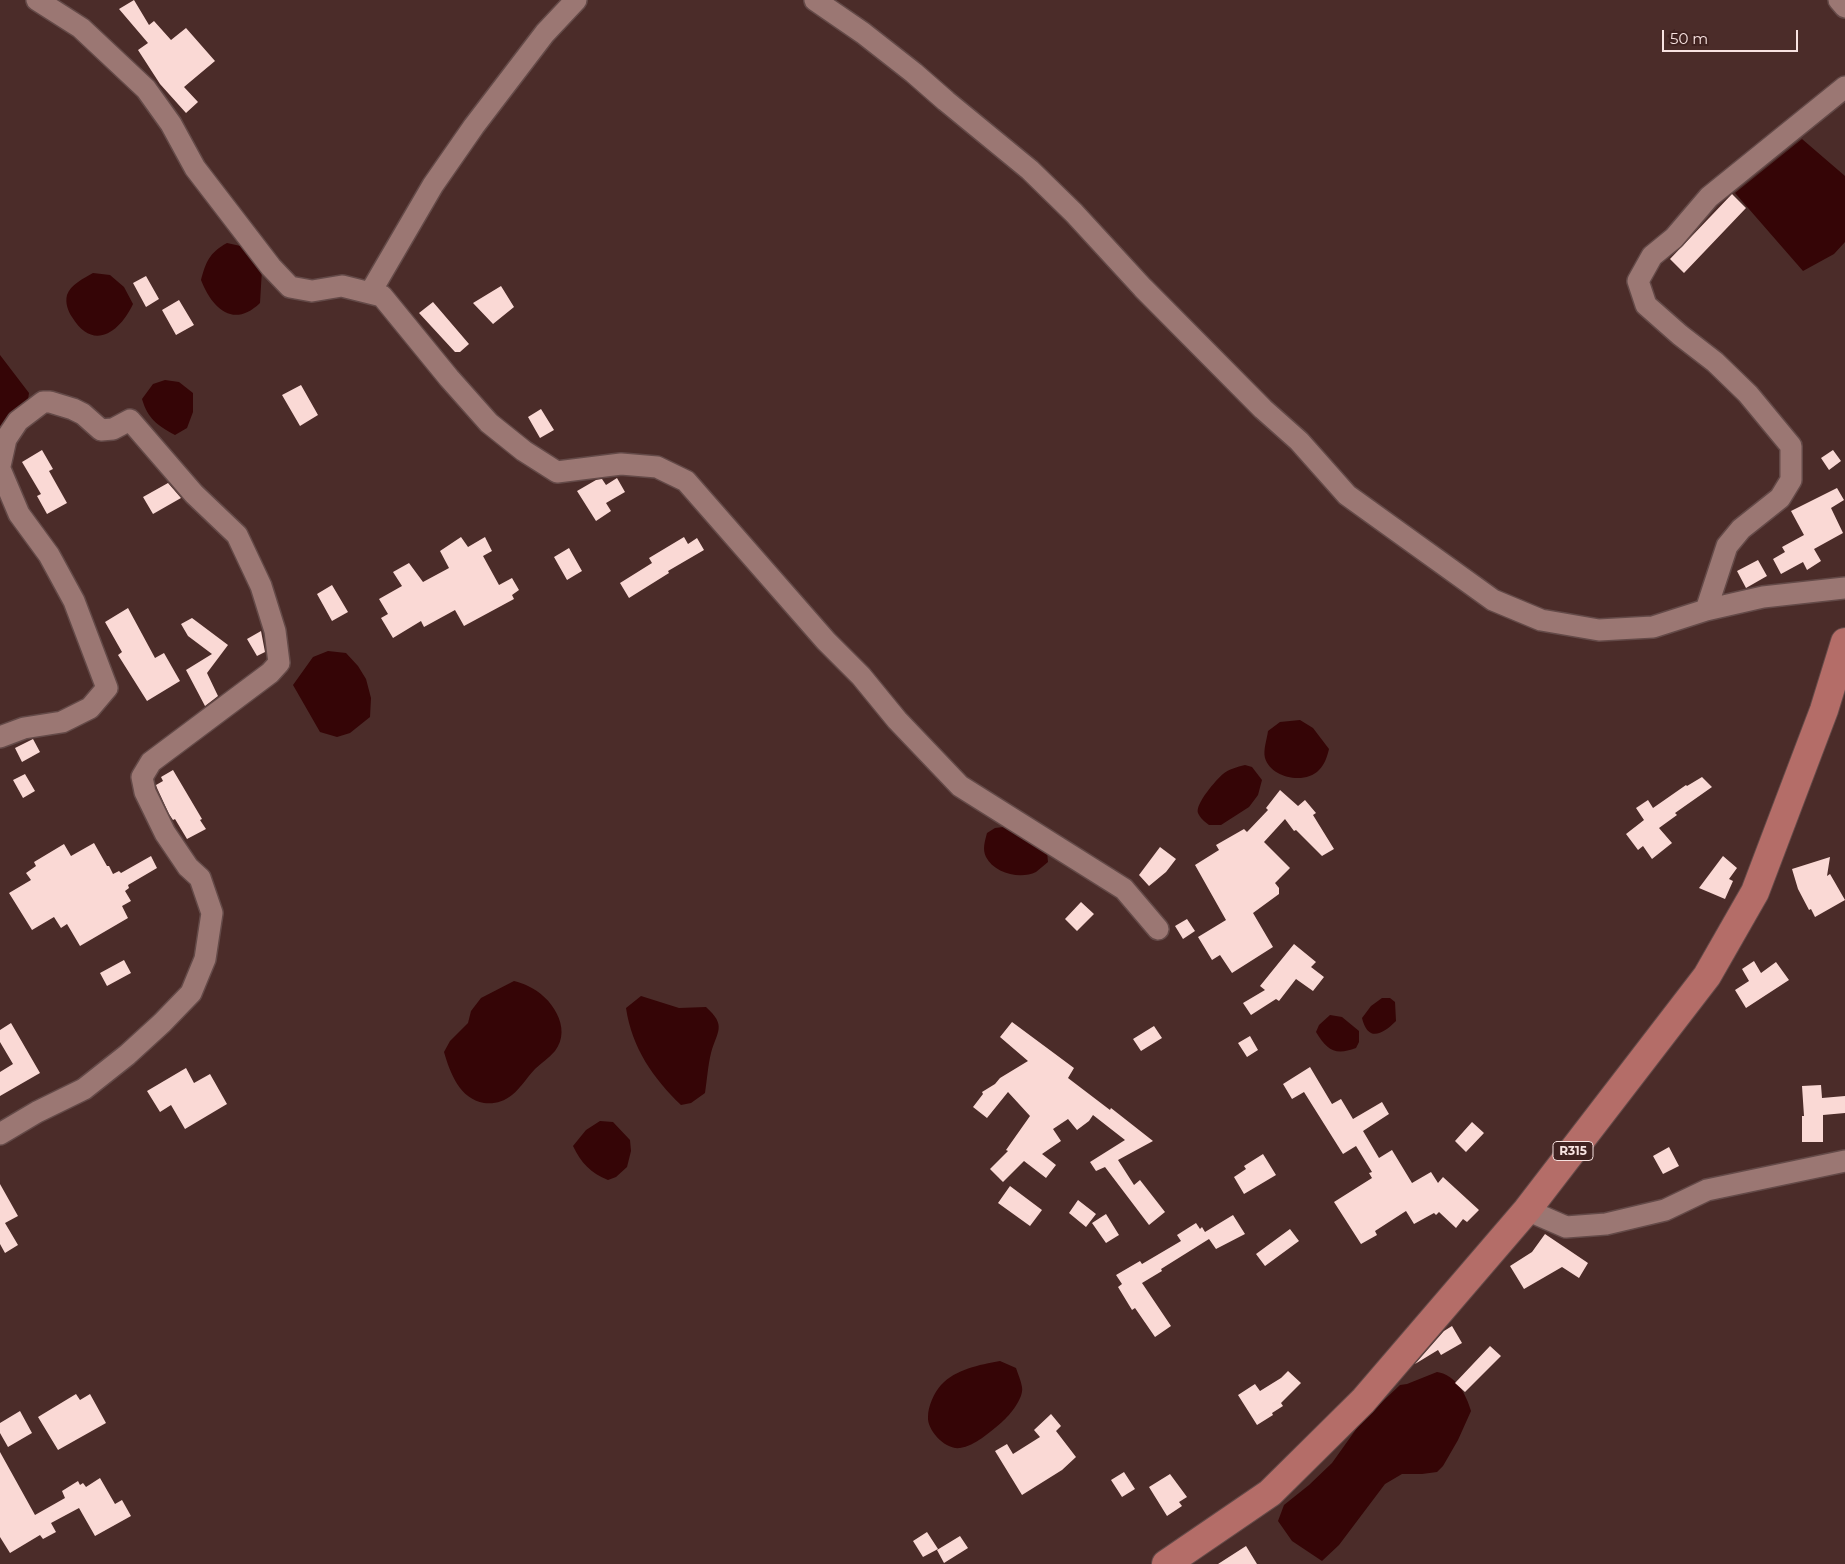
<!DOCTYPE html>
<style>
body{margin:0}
#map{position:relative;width:1845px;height:1564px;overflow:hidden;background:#4b2c29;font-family:Montserrat,sans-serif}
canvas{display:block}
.scale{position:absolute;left:1662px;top:30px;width:136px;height:22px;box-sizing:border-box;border:2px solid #f8e3e1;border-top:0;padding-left:6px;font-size:15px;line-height:18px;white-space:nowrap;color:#f8e3e1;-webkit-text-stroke:4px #402220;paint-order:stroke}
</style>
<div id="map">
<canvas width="1845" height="1564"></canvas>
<div class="scale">50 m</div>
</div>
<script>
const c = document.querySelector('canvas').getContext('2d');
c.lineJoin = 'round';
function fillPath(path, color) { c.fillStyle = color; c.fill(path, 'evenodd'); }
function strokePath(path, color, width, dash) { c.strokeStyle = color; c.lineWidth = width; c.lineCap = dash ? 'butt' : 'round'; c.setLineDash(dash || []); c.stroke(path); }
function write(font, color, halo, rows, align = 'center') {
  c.font = font + ' Montserrat,sans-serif'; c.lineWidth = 5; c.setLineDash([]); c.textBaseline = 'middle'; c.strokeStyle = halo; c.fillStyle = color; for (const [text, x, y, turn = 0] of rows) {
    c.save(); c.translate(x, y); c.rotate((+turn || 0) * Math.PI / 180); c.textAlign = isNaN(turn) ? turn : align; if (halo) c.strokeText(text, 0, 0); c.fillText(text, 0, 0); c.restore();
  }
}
fillPath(new Path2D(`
 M1802,139L1845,176V242L1834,254L1803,271L1735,193Z
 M227,243L245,247L262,269L260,303C233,329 212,308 201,280C206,262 209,253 227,243Z
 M93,273L110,275L124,287L133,304C120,332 93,352 72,317C68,311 65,303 67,295C70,285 84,278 93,273Z
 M0,355L29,393L27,406L0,430Z
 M165,380L179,382L193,393V412L187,428L175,435C157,425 148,419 142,399L153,384Z
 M328,651L346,653L358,666L366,679L371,698L370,717L350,733L337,737L320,732L293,685L313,657Z
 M1300,720L1313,728L1329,749C1327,757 1325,764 1319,770C1305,785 1271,778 1265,758C1263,750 1267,739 1268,731L1280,722Z
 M1245,765L1252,767L1262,780L1258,795L1249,807L1221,825H1209C1205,822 1200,818 1198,813C1195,804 1216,780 1223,774C1229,769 1237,767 1245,765Z
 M1012,826L1047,852L1048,862C1044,865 1040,869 1036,872C1020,880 994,873 986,857C982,849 985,841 987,833L995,828Z
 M514,981C519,982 524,984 528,986C551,996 573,1028 555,1051C549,1058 541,1063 535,1069C527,1077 521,1088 512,1095C503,1102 495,1104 484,1103C460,1099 450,1073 444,1052L450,1041L468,1023L471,1011L481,998Z
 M641,996L679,1008L706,1007C727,1026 717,1031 711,1053C708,1065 707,1080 705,1093L691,1103L681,1105C653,1078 632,1048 626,1008Z
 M1382,998H1390L1395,1002L1396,1021C1383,1034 1368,1043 1362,1018L1371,1006Z
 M1330,1015L1342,1017L1359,1031V1042L1356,1048C1335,1056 1327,1050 1316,1032L1319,1025Z
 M600,1121L613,1122L630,1140L631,1151L627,1167L616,1177L608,1180C591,1173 581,1163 573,1146L586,1130Z
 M1000,1361L1016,1368C1018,1374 1021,1381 1022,1387C1024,1398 1010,1415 1002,1422C990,1432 975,1446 960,1448C945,1450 927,1430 928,1417C928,1406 934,1393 941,1385C956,1369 979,1365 1000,1361Z
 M1437,1372C1456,1375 1466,1394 1471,1411L1458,1440L1443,1466L1437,1472L1422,1474H1402L1385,1484L1339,1545L1322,1561L1292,1541L1278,1521L1284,1505L1309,1485L1332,1463L1362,1421L1400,1385L1407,1384Z`), '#350506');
fillPath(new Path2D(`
 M134,0L149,25L154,21L171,40L186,28L215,61L184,87L198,102L186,113L160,84L138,50L148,43L119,9Z
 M1732,194L1746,208L1684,273L1670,259Z
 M146,276L159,299L146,307L133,283Z
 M501,286L514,307L493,324L473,303Z
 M179,300L194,325L176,335L162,310Z
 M433,302L469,344L460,352H455L419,313Z
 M301,385L318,415L300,426L282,395Z
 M541,409L554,430L540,438L528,417Z
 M42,450L53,469L49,471L67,503L47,514L37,496L41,494L22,462Z
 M1833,450L1841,461L1829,470L1821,458Z
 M617,478L625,492L606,503L611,511L596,521L577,491L596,480L602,479L606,485Z
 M168,483L181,498L153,514L143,497Z
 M1837,488L1844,500L1831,508L1843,533L1814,549L1821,561L1807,570L1803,562L1781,574L1773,559L1785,552L1782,547L1804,535L1791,511Z
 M461,537L468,547L485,537L492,551L483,556L499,585L512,578L519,590L512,595L514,599L464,626L455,610L424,627L421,621L393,638L381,618L388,614L379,599L402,586L393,572L409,563L423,582L449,568L440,551Z
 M684,537L688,544L697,538L704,550L668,571L669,573L629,598L620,583L652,563L649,558Z
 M569,548L582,571L567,580L554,557Z
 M1758,560L1767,576L1746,588L1737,571Z
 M332,585L348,612L332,621L317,594Z
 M128,608L155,658L164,653L180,681L147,701L118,655L122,652L105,622Z
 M192,618L228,645L207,673L218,696L205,706L186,670L212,654L188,636L181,624Z
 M261,631L265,652L257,656L247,639Z
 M33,739L40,752L22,762L15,748Z
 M173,770L202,819L200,820L206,829L187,839L175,819L173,820L169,814L157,788L156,785L163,781L161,777Z
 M25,774L35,791L23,798L13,780Z
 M1702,777L1712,787L1675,813L1677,815L1659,828L1672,843L1652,859L1643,846L1638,850L1626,834L1644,820L1636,808L1648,800L1653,808L1686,785L1687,786Z
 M1280,790L1298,806L1305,800L1316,813L1313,815L1334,849L1322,856L1296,830L1294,831L1285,819L1264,842L1290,868L1275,883L1279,888V894L1253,913L1273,947L1232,973L1220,955L1212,960L1198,937L1226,920L1195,865L1219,850L1216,845L1244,829L1247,832L1268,810L1266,808Z
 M94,843L107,866H109L113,874L119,871L121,873L151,856L157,868L128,885L129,888L125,891L131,901L122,906L128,918L80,946L67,924L61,928L54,917L32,930L9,893L31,880L26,873L36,866L34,862L64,844L71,856Z
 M1160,847L1176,859L1166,872L1149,886L1139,875Z
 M1723,856L1737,868L1729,879L1733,881L1725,899L1699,888Z
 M1830,857L1827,876L1830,874L1845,900L1815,917L1811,909L1809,910L1798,889L1792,869Z
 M1081,902L1094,914L1077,931L1065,919Z
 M1187,919L1195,931L1183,939L1175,926Z
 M1294,944L1316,962L1311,967L1324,977L1313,991L1296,979L1279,1001L1276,999L1251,1015L1243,1003L1265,990L1260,986Z
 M124,960L131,973L107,986L100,973Z
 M1754,961L1761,973L1776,962L1789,980L1746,1008L1735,990L1749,981L1742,969Z
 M1012,1022L1074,1068L1068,1078L1110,1110L1111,1108L1153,1141L1118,1160L1134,1185L1140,1180L1165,1212L1149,1225L1105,1167L1096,1171L1090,1162L1125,1140L1093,1115L1089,1121L1077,1130L1068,1119L1053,1129L1061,1141L1042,1154L1056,1165L1046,1178L1024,1161L1003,1182L990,1169L1008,1151L1006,1150L1030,1116L1008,1092L987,1118L973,1107L983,1094L982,1092L995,1084L1000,1078L1028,1061L1000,1037Z
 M11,1023L40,1073L0,1096V1072L13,1064L0,1042V1030Z
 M1154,1026L1162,1038L1141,1051L1133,1039Z
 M1250,1036L1258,1050L1247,1057L1238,1043Z
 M1310,1067L1332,1104L1341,1099L1353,1119L1382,1102L1389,1114L1363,1131L1379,1158L1392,1150L1412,1183L1431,1172L1438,1183L1443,1177L1479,1210L1467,1222L1463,1219L1456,1228L1439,1212L1436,1215L1434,1213L1414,1224L1406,1211L1375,1231L1377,1235L1361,1244L1334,1202L1372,1178L1369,1173L1372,1172L1356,1146L1343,1154L1304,1092L1292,1099L1283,1084Z
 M186,1068L194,1083L210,1074L227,1104L185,1129L171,1105L160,1112L147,1091Z
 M1821,1085L1822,1098L1845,1096V1113L1823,1115V1142H1802V1116H1804L1802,1086Z
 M1472,1122L1484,1133L1466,1152L1455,1141Z
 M1669,1147L1679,1166L1663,1174L1653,1156Z
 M1263,1154L1276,1175L1244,1194L1234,1177L1246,1169L1244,1166Z
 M0,1184L18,1216L5,1223L18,1245L5,1253L0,1244Z
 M1010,1186L1042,1210L1030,1226L998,1203Z
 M1078,1200L1096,1214L1086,1227L1069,1213Z
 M1106,1214L1119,1235L1106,1243L1092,1223Z
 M1233,1215L1245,1234L1216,1249L1209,1239L1161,1269L1162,1271L1142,1283L1171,1326L1155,1337L1135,1308L1132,1310L1118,1287L1122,1284L1116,1275L1140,1261L1142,1264L1181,1241L1177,1235L1196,1223L1200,1229L1202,1227L1205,1232Z
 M1290,1229L1299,1241L1265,1266L1256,1254Z
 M1545,1234L1588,1263L1579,1278L1562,1267L1524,1289L1510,1266L1532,1252Z
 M1452,1326L1462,1343L1441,1355L1438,1350L1415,1364L1444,1331Z
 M1490,1346L1501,1356L1465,1392L1455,1383Z
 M1288,1371L1301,1383L1281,1403L1283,1406L1272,1413L1273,1415L1257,1425L1238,1395L1255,1384L1260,1391L1281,1378Z
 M76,1394L80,1400L90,1394L106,1423L58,1450L38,1417Z
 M20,1411L32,1433L8,1447L0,1433V1423Z
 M1051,1414L1061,1426L1056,1431L1076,1457L1062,1470L1022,1495L995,1451L1007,1444L1013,1454L1040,1437L1034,1430Z
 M0,1452L35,1515L65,1498L62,1491L78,1481L80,1485L83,1483L86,1487L100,1478L115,1504L122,1500L131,1516L95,1536L79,1508L51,1523L56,1532L43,1539L40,1535L10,1553L0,1537Z
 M1124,1472L1135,1489L1122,1497L1111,1480Z
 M1170,1474L1187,1497L1179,1502L1182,1506L1167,1516L1149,1487Z
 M927,1532L938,1549L923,1557L913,1541Z
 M960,1536L968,1548L944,1563L937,1550Z
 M1246,1546L1257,1564H1218Z`), '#fad9d5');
const street = new Path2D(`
 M37,0L81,28L146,89L171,124L195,168L271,267L290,287L312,291L342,286L382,296L449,378L489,423L524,451L557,472L621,464L657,467L686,481L826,641L861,676L897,720L960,786L1124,889L1158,929
 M815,0L863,33L914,73L946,101L1030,170L1074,213L1143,288L1263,409L1299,441L1347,495L1493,600L1541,620L1599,630L1653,627L1706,610L1763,597L1845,588
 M1839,0L1845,7
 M370,293L433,185L474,126L545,33L576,0
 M0,466L6,439L18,421L43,402H50L73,409L83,414L101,430L113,429L130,420L194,494L237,535L261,586L275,631L279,663L270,673L151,762L142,777L145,792L165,833L188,867L200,878L212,913L205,959L191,993L162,1023L127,1055L84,1089L37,1112L0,1134
 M0,469L19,514L49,555L74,601L107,688L90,708L62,722L24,728L0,737
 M1706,610L1727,546L1741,529L1780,498L1791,480V446L1748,394L1715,362L1680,335L1646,305L1638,281L1652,256L1674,238L1709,197L1845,87
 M1527,1210L1566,1227L1606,1224L1665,1210L1707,1190L1845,1161`);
const primary = new Path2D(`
 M1166,1564L1270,1493L1363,1401L1527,1210L1707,976L1755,892L1824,710L1845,642`);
strokePath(street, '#644a48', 24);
strokePath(primary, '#644a48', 30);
strokePath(street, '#9b7773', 21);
strokePath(primary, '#b46d68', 28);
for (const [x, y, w] of [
 [1573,1151,40]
]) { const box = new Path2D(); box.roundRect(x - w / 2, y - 9.5, w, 19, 4); c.fillStyle = '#402220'; c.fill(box); strokePath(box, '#f8e3e1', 1); }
write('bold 12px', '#f8e3e1', null, [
 ["R315",1573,1151]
]);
</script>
